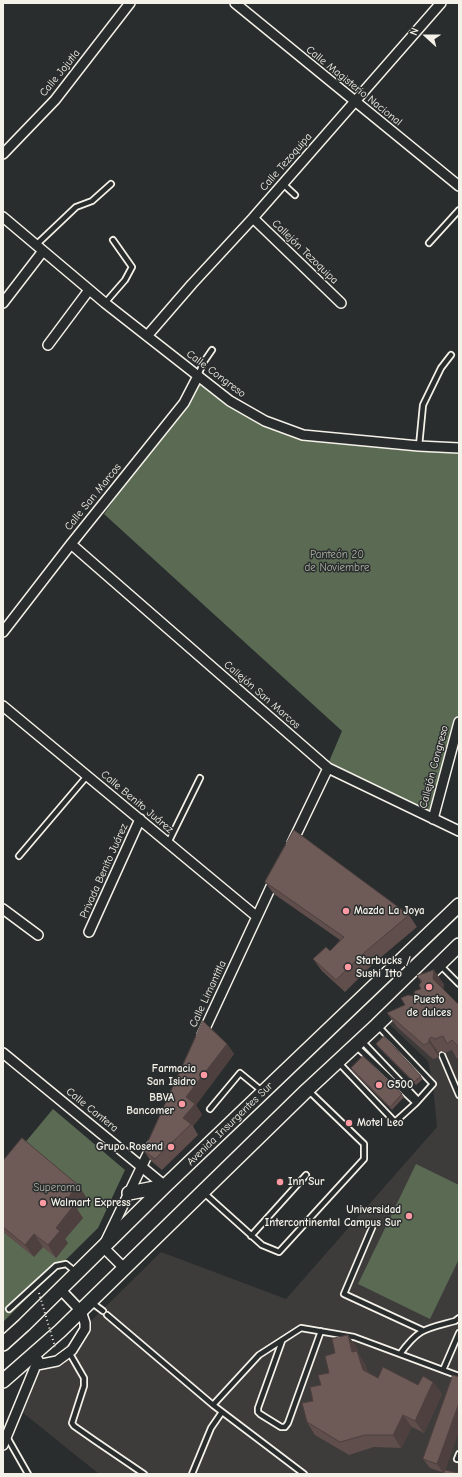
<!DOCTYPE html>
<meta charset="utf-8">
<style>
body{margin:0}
#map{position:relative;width:462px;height:1477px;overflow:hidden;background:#2a2d2e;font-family:"Comic Neue",sans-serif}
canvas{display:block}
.frame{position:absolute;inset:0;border:4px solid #f4f1e8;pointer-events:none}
.north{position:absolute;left:406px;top:16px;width:40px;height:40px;-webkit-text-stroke:3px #2a2d2e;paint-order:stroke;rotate:291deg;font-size:11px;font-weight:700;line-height:16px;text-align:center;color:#f4f1e8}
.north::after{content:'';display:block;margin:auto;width:14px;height:18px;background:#f4f1e8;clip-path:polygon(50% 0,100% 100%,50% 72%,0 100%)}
</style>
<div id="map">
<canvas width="462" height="1477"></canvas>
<div class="frame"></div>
<div class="north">N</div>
</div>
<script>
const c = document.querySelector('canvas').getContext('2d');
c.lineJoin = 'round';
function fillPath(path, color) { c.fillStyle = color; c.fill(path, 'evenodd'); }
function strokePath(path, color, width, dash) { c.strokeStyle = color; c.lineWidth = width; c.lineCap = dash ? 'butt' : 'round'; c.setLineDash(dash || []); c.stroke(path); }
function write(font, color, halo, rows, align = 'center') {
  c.font = font + ' "Comic Neue",sans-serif'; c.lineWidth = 3; c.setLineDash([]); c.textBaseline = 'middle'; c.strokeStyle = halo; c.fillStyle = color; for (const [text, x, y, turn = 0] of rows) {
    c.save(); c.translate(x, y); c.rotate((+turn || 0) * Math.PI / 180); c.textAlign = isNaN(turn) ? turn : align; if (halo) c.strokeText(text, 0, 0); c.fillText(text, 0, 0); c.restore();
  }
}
fillPath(new Path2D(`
 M425,990L459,1062V1474H99L17,1408L29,1382L161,1252L286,1299L437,1127L433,1086L428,1061L388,1023Z`), '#3e3b3b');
fillPath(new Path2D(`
 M201,378L232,403L304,436L459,449V712L431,813L328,764L342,731L104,514Z
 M53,1109L125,1170L98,1228L3,1322V1169Z
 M416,1164L459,1185V1259L430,1319L358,1284Z`), '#5a6a53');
const service = new Path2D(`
 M283,184L295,195
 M429,243L459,210
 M36,245L76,207L92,201L111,184
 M105,303L125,280L132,267L113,240
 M198,376L203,363L212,350
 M419,446L423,405L441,368L451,355
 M168,843L200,778
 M19,856L87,776
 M441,966L459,984
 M361,1040L418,1100
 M357,1047L416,1103
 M442,1055L459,1095
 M339,1063L395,1122L416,1103L433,1084L378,1026
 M210,1109L240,1073L262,1091
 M203,1192L262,1245L279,1252L364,1159V1144L309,1091
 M372,1228L344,1294L422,1330
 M251,1236L306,1175
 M91,1302L103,1311
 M9,1309L56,1266L66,1264L76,1272
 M107,1315L213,1405L259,1355L301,1328L354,1337L459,1376
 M282,1341L258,1408V1412L260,1414L281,1427H285L288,1423L321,1331
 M69,1352L84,1378V1386L72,1423L74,1426L94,1440L144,1474
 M400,1354C419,1328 425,1329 455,1321L459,1318
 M443,1370L459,1333
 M213,1405L304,1474
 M7,1437L28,1474
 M457,1459L459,1454
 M192,1474L211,1428L222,1412`);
const minor = new Path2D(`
 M235,3L459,186
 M3,154L55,100L130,3
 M3,217L105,303L230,401L265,421L303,435L419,446L459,448
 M253,218L341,303
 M3,303L43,251
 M147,336L192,284L253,218L441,3
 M48,345L89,290
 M71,544L328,768L459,831
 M3,632L71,544L184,403L198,376
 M3,706L256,916
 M433,819L459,722
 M292,843L328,768
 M3,909L38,935
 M89,932L140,819
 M202,1035L275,878
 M3,1053L165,1186
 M124,1268L103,1247L152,1145
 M37,1365L57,1361L72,1350L85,1329V1323L81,1311L60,1289
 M3,1445L38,1360`);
const secondary = new Path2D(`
 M129,1193L165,1186
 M3,1344L24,1325L165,1186L459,905
 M3,1381L60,1331L307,1090L377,1025L459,945`);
strokePath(service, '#f4f1e8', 8);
strokePath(minor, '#f4f1e8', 12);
strokePath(secondary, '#f4f1e8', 16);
strokePath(service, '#2a2d2e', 4.5);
strokePath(minor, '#2a2d2e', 9);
strokePath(secondary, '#2a2d2e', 13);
strokePath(new Path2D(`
 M39,1293L55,1347`), '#f4f1e8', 2, [1, 3]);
fillPath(new Path2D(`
 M265,882L409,915L417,927L373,964L345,992L322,971L313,959L330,951L340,940L274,894Z
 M417,976L444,984L443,989L459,1005V1057L457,1059L452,1050L445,1053L441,1051L439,1053V1057L433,1059L397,1027L387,1013L405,1005L413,996L421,989V982Z
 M227,1044L234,1054L196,1105L202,1115L193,1126L198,1135L162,1170L151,1161L144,1151Z
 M376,1044L421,1076L423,1079L416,1085L378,1047Z
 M351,1068L402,1094L404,1097L392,1110L353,1072Z
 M3,1161L87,1198L77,1209L83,1218L65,1239L68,1243L56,1258L43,1247L34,1257L3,1232Z
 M348,1335L357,1348L358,1353L365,1364L368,1373L378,1378L418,1385L433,1382L442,1394L424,1433L412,1427L401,1448L374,1447L349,1455L315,1435L307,1422L313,1401L321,1385L329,1373L335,1353Z
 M459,1377L444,1473L430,1468L423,1459Z`), '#5f4e4c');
fillPath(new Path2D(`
 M434,970L444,984L443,993L433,979Z
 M429,1039L439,1053V1057L429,1042Z
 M227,1044L234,1054L196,1105L202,1115L193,1126L191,1124L183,1118L186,1097Z
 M78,1185L87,1198L77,1209L83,1218L65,1239L68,1243L56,1258L48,1245L56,1228L67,1199Z
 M34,1234L43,1247L34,1257L25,1245Z
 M348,1335L357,1348L358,1353L365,1364L372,1382L363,1370L352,1352Z
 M433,1382L442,1394L424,1433L415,1421Z
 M459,1403V1432L444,1474L437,1464Z
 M403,1415L412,1427L401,1448L393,1435Z`), '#4d403e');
const building = new Path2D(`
 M294,830L409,915L365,952L336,980L313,959L326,947L330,951L344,937L265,882Z
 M434,970L433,979L459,1005V1047L452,1040L447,1044L443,1036L435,1039L431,1037L429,1039V1042L424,1045L387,1013L405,1005L401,998L408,995L413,996L415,991L421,989L419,985L422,981L417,976Z
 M203,1021L227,1044L186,1097L195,1104L183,1118L191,1124L155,1159L144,1151Z
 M384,1036L421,1076L414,1082L376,1044Z
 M363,1056L402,1094L390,1107L351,1068Z
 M22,1138L78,1185L67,1199L74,1205L56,1228L60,1231L48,1245L34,1234L25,1245L3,1227V1161Z
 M348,1335L352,1352L357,1351L363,1370L378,1378L383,1367L418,1385L423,1376L433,1382L415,1421L403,1415L393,1435H365L340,1442L307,1422L302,1403L313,1401L310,1387L321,1385L318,1375L329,1373L325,1356L335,1353L332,1339Z
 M453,1375L459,1377V1403L437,1464L423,1459Z
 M445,1470L459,1473V1474H444Z`);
fillPath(building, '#6e5b58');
strokePath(building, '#4d403e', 1);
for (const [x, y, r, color] of [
 [346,911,4,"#ff9aa2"],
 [348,967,4,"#ff9aa2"],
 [429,987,4,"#ff9aa2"],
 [204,1075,4,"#ff9aa2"],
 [379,1085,4,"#ff9aa2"],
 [182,1104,4,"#ff9aa2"],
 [349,1123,4,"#ff9aa2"],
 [171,1147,4,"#ff9aa2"],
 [280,1182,4,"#ff9aa2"],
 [43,1203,4,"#ff9aa2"],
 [409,1216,4,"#ff9aa2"]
]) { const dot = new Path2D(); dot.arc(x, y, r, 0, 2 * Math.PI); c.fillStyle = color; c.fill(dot); strokePath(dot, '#2a2d2e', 1.5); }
write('11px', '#f4f1e8', '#2a2d2e', [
 ["Calle Jojutla",60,73,-51],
 ["Calle Magisterio Nacional",354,86,39],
 ["Calle Tezoquipa",286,162,-49],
 ["Callejón Tezoquipa",305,252,44],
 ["Calle Congreso",216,374,37],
 ["Calle San Marcos",93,497,-51],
 ["Callejón San Marcos",262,695,41],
 ["Callejón Congreso",434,767,-75],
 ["Calle Benito Juárez",137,802,40],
 ["Privada Benito Juárez",104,871,-66],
 ["Calle Limantitla",208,994,-65],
 ["Calle Cantera",92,1110,39],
 ["Avenida Insurgentes Sur",230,1124,-44]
]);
write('11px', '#afb4a5', '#2a2d2e', [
 ["Panteón 20",337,555],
 ["de Noviembre",337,568],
 ["Superama",57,1188]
]);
write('bold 11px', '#f4f1e8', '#2a2d2e', [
 ["Mazda La Joya",354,911],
 ["Starbucks /",356,961],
 ["Sushi Itto",356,974],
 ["Puesto",429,1000,"center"],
 ["de dulces",429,1013,"center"],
 ["Farmacia",196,1069,"right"],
 ["San Isidro",196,1082,"right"],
 ["G500",387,1085],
 ["BBVA",174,1098,"right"],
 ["Bancomer",174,1111,"right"],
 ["Motel Leo",357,1123],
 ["Grupo Rosend",163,1147,"right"],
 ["Inn Sur",288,1182],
 ["Walmart Express",51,1203],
 ["Universidad",401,1210,"right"],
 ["Intercontinental Campus Sur",401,1223,"right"]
], 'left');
</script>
